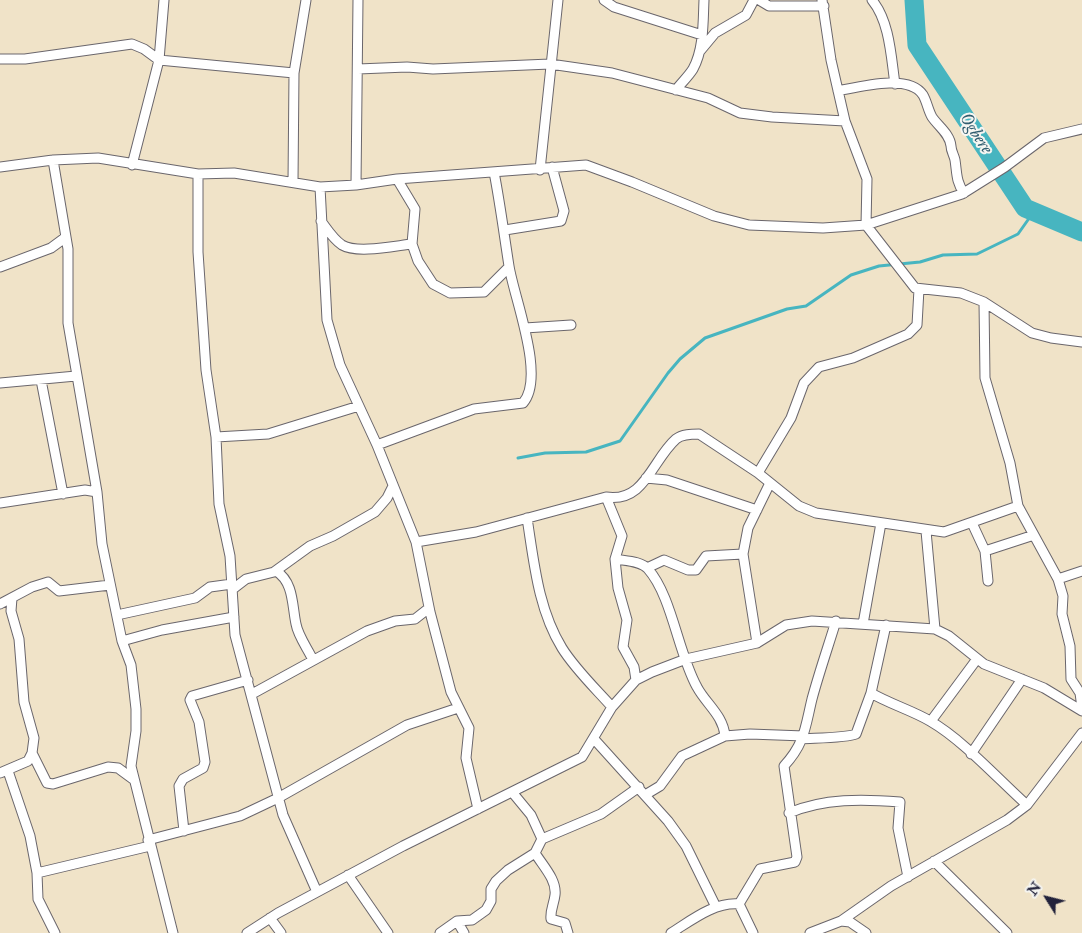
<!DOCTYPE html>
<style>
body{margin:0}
#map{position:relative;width:1082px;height:933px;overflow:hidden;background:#f0e3c8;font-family:"IM FELL Double Pica",serif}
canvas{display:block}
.north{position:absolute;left:1022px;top:873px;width:50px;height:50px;-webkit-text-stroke:4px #f6f6f2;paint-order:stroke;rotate:306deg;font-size:14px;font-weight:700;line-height:20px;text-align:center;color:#22223b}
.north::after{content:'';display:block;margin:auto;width:18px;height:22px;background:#22223b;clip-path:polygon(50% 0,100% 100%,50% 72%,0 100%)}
</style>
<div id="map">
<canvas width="1082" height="933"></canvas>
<div class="north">N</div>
</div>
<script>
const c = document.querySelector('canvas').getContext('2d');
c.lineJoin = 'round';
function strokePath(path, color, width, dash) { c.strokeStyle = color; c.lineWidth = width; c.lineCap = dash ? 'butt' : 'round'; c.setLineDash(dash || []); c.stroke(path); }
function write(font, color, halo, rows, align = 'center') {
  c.font = font + ' "IM FELL Double Pica",serif'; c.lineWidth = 4; c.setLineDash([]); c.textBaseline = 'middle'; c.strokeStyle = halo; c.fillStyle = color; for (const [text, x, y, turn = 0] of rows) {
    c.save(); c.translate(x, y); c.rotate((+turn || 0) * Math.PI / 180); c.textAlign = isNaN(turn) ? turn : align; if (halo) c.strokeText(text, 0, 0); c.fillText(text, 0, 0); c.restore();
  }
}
strokePath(new Path2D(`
 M518,458L545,453L586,452L620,441L668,373L680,359L705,338L787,309L806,306L851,275L879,266L920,262L943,255L977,254L1018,234L1030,217L1025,208`), '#47b5c0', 3);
strokePath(new Path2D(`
 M914,0L917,45L1025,208L1082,232`), '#47b5c0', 19);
const minor = new Path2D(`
 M604,0L614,7L702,35
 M759,0L769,6H824
 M822,0L831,60L845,121L867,179L866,225L915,288L961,293L984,302L1032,333L1051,338L1082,342
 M872,0C890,22 891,57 895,84
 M700,51L715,33L746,15L754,0
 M0,59H25L132,44L144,49L159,60L294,73
 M358,69L407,67L433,69L550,64L612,73L708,98L740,113L772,117L845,121
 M676,90C681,83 688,77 693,69C704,49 703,22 704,0
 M838,91C859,87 909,73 923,95C927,102 928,110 932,117C938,126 950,134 951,146C951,151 954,155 955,160C957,173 956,182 964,193
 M53,160L68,249V323L97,492L102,544L122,641L131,665L136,709V731L131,766L173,933
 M132,165L159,60L164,0
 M0,167L53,160L98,158L198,174L234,173L320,187L356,185L397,179L586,165L632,182L714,216L749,225L823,228L866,225L962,194L1005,167L1044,138L1082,129
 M540,170L558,0
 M198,174V252L206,370L216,437L219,504L230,556L235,635L283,815L317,892
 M397,179L415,209L412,244L418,261L433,284L450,293L484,292L509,267
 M293,182L294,73L306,0
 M356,185L358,0
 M320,187L327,320L340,365L377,445L416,542L430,612L451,692L469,728L466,758L478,809
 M321,221C327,229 333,239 342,245C357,254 394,246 412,244
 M505,230L561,221L564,211L552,167
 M0,267L51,248L66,237
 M984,302L985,378L1010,463L1018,506L1058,579L1063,596L1062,614L1070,646L1071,679L1080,693L1082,708
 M525,328L571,325
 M41,380L63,494
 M0,383L76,376
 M216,437L268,434L359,406
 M377,445L474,409L523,403C546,377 514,298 509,266C504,234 500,203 494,172
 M758,473L791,418L804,383L819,367L853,358L908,334L917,325L919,289
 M646,478L667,480L757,510
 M606,497L622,536L615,559L618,588L627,620L623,647L634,667L636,680
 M0,503L85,490L97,492
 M527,518C534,562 538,609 562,648C575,669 595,688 612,707
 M972,523L985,551L988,581
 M926,531L935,629
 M416,542L476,532L606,497C645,503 652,460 676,439C682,434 692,434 699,434L758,473L799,506L816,513L944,532L1018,506
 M985,551L1034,535
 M615,559C626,561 641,561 648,569C672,596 678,653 697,687C706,704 723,715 725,736
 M647,568L664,560L688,570H696L706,556L743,554
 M276,571C294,582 292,606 296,624C298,636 308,649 313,660
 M1058,579L1082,571
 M233,589L246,579L274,572L310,546L333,536L375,512L387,498L393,486
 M0,604L32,587L48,582L59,591L110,585
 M117,615L195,598L210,587L232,584
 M863,624L881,523
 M122,641L162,630L234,617
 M757,643L743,554L748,528L770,483
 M871,693C890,704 911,710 930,721C963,740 998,779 1027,805
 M252,694L367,631L395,621L415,619L429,608
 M931,721L977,659
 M594,739L668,821L686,846L716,907
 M801,739C814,738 846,738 856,734L871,693L886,625
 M32,753L47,783L53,784L108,767L118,768L133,779
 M971,754L1022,679
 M8,771L30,836L37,873L38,899L55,933
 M0,773L28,761L32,753L34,738L24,702L19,639L11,611L12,598
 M512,792L531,815L542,839
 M645,795L660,786L682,756L725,736L750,734L804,736
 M789,813C824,798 863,799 900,802L898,828L908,877
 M184,831L179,786L183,779L203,768L205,762L199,722L190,700L192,696L248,680
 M148,840L240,816L278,798L407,725L458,708
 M535,853C543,866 557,880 555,895C554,904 550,910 551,919L565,923L568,933
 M934,861L1007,933
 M37,873L150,846
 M348,875L388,933
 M739,904L760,869L795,862L797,857L784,766C805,743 805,728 812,699C819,673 828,647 836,621
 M739,904L753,933
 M270,918L281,933
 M457,921L464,933
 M841,921L850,922L866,933
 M247,933L278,913L403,846L582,757L612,707L636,680L652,672L686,659L757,643L786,625L812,621L935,629L949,636L984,664L1044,688L1082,711
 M440,933L457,921L472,920L486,910L491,901V889L496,881L508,870L535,853L542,839L601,814L639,787
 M671,933C692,920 714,902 739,904
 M810,933L841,921L891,886L1007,820L1027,805L1082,733`);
strokePath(minor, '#6a666c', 11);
strokePath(minor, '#fff', 9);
write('italic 18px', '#315d70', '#f6f6f2', [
 ["Ogbere",975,134,56]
]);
</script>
